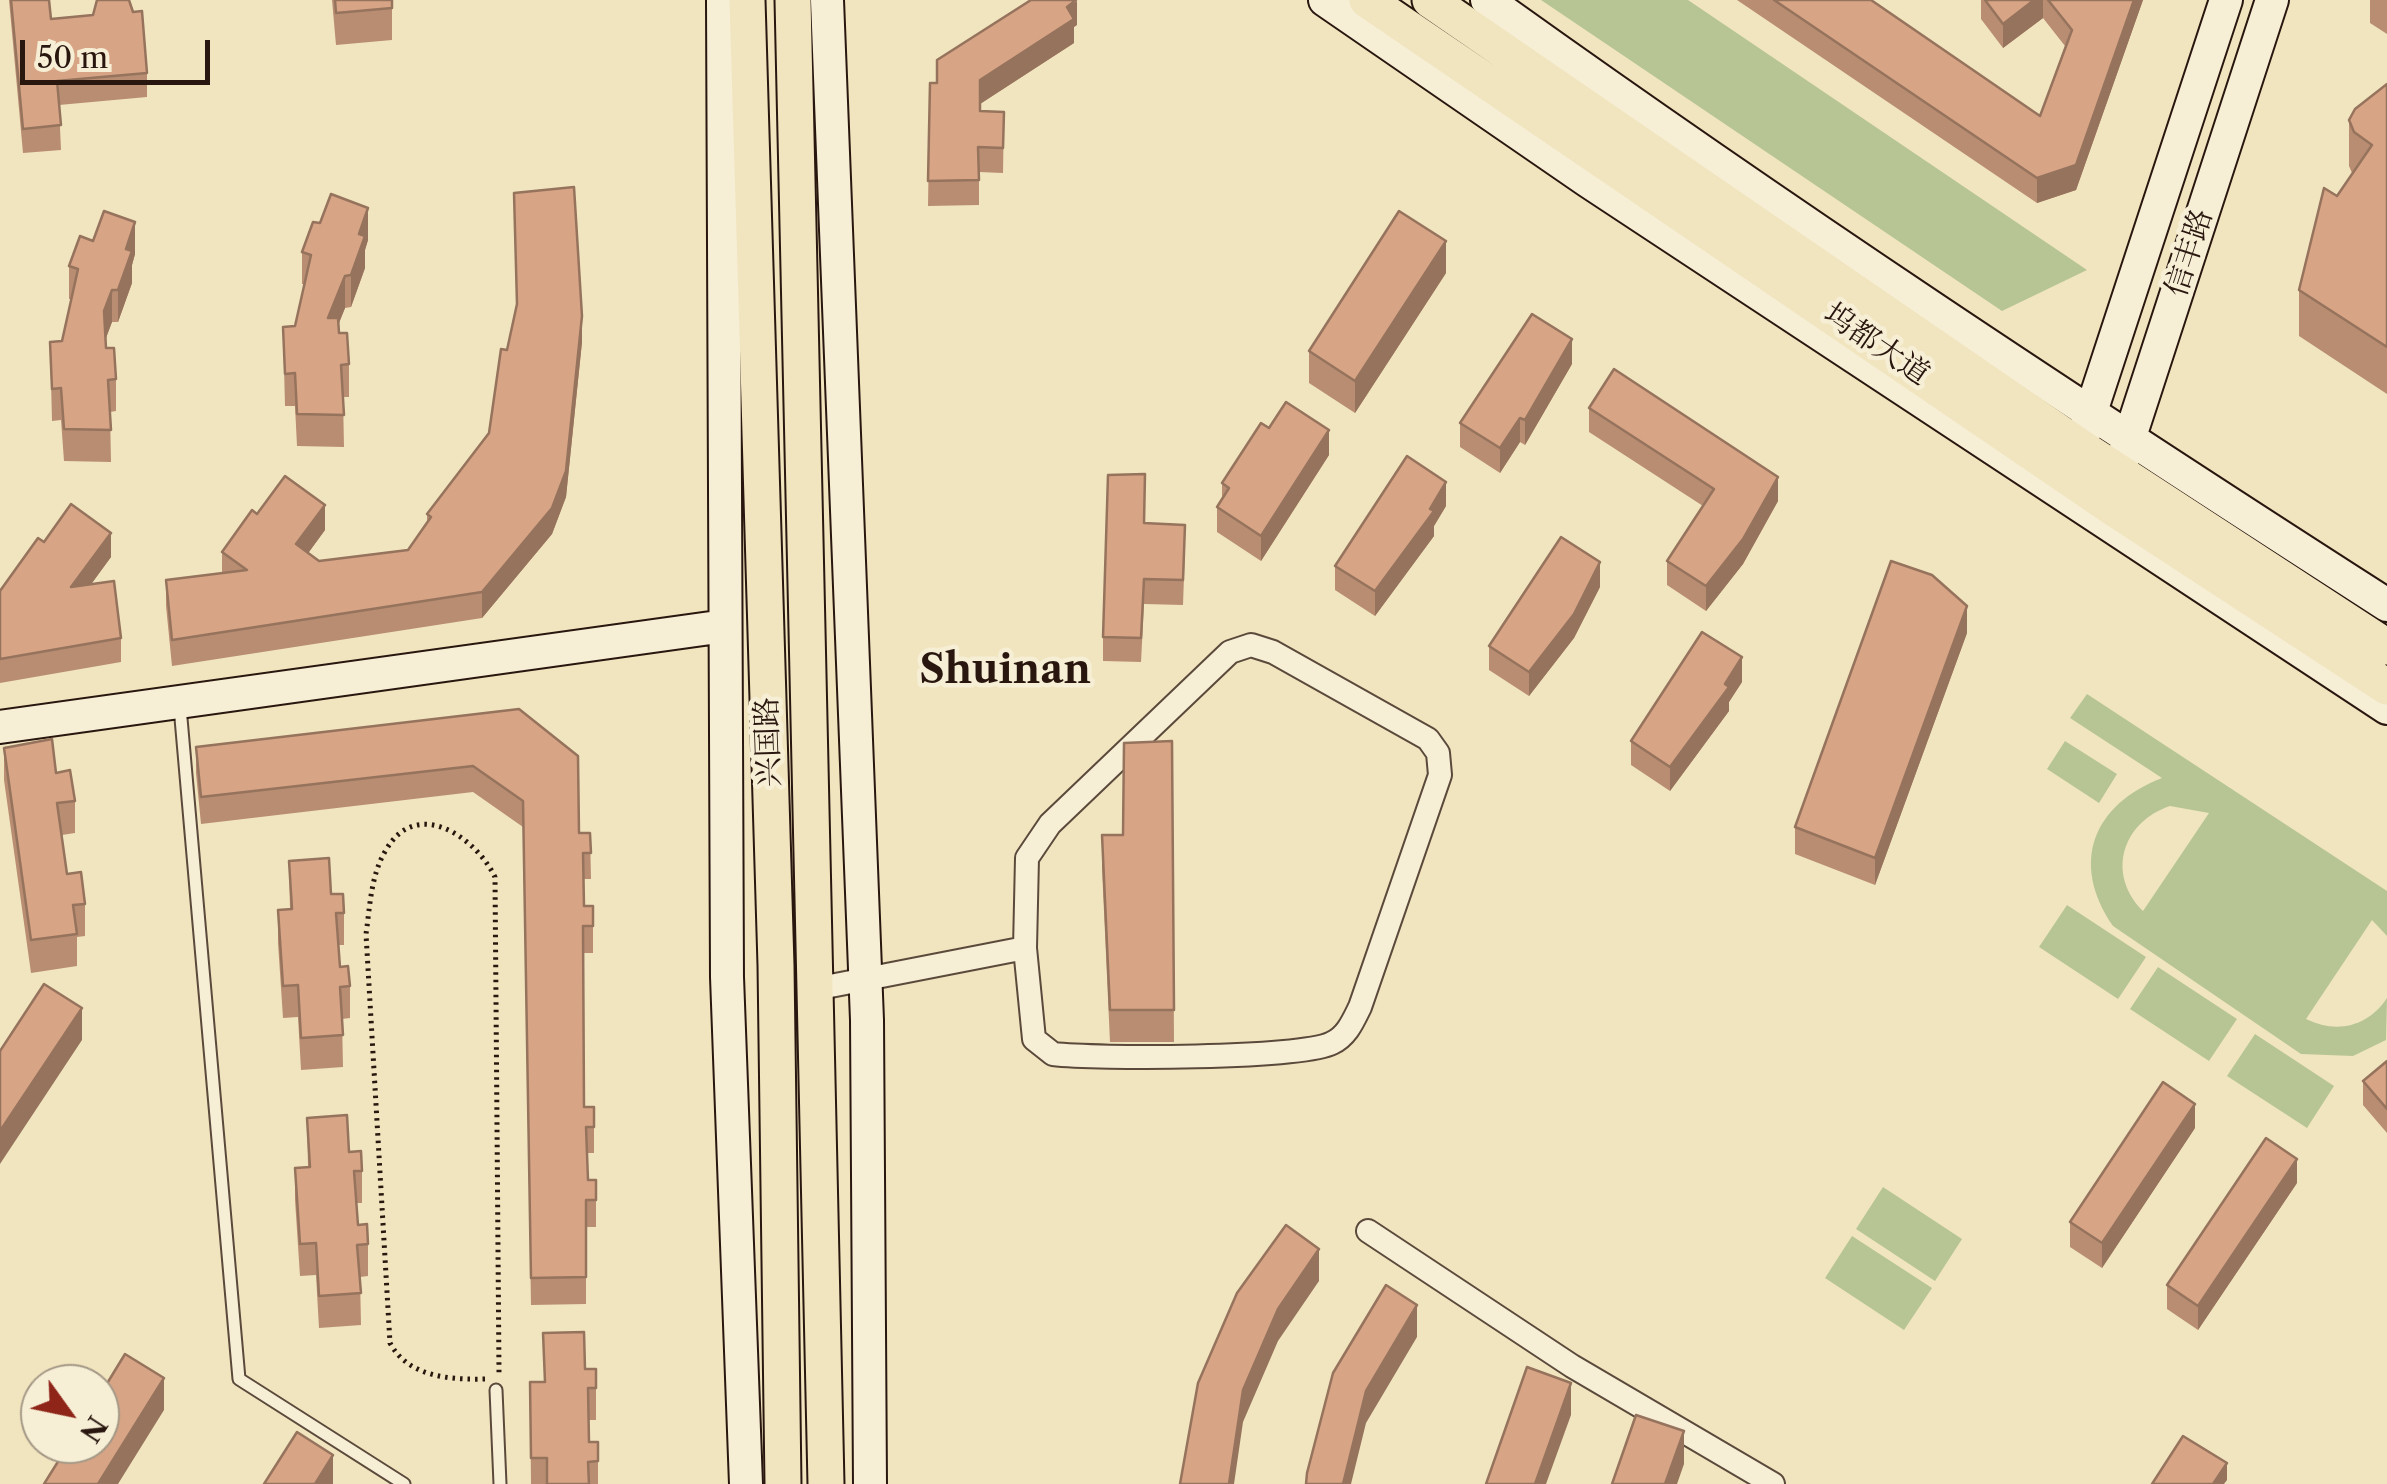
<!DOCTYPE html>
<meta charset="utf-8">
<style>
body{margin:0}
#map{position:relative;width:2387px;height:1484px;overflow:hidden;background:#f1e5bf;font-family:"Libre Caslon Text",serif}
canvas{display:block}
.north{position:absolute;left:20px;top:1364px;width:100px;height:100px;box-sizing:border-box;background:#f6eed5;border:2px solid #a49886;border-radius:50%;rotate:123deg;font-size:28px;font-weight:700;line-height:40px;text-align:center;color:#29170f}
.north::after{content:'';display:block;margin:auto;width:35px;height:45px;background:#8f2418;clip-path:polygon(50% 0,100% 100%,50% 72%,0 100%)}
.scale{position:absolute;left:20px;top:40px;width:190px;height:45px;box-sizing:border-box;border:5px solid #29170f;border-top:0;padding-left:12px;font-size:30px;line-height:35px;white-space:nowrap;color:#29170f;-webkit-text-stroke:8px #f6eed5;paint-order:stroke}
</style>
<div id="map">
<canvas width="2387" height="1484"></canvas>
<div class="north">N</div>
<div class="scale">50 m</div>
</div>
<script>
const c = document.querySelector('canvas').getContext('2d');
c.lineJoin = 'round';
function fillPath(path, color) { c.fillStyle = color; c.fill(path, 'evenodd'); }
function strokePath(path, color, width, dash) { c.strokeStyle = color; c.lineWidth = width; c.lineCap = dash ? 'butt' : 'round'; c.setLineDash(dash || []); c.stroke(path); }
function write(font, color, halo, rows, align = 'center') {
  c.font = font + ' "Libre Caslon Text","Noto Serif SC",serif'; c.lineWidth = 9; c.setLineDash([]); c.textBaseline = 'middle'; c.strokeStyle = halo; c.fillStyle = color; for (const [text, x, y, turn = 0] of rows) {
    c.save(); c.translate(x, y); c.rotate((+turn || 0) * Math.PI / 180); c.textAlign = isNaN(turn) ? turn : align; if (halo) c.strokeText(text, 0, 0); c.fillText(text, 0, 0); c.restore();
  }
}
fillPath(new Path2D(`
 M1541,0H1688L2087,270L2002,311Z
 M2087,694L2387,891V936L2372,920L2306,1019C2336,1034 2368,1027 2387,998L2386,1040L2353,1056L2301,1054L2113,926C2069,862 2094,804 2162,778L2070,718ZM2170,806L2209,813L2143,911C2106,874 2122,822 2170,806Z
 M2065,741L2117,774L2099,803L2047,769Z
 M2067,905L2146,957L2118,999L2039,947Z
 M2158,967L2237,1019L2209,1061L2130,1009Z
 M2255,1034L2334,1086L2307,1128L2227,1076Z
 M1883,1187L1962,1239L1935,1281L1856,1229Z
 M1852,1236L1932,1288L1904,1330L1825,1278Z`), '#b7c594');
const lane = new Path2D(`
 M180,707L239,1379L404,1484
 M496,1390L500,1484`);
const street = new Path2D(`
 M815,989L1025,948L1034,1039L1053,1054C1094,1059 1301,1059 1332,1043C1347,1036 1353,1021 1360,1007L1440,775L1438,753L1428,739L1273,652L1251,645L1230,652L1050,824L1027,858L1025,948
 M1368,1231L1572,1366L1773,1484`);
const secondary = new Path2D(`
 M723,0L727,977L746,1484
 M827,0L867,1020L870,1484
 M1325,0L1588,181L2387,708
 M1487,0C1781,211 2083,410 2387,605
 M2084,433L2226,0
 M2123,458L2272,0
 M0,727L725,626`);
const primary = new Path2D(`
 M747,0L776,965L783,1484
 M793,0L826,1484
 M1367,0L2110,506L2387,687
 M1430,0L2082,448L2387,647`);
strokePath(lane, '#5b4a3b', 15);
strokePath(street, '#5b4a3b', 26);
strokePath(secondary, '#29170f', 36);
strokePath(primary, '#29170f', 39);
strokePath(new Path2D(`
 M485,1379C450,1380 408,1377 390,1343L366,934C370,906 371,874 386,850C416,797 475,836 495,877L499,1373`), '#29170f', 5, [2.5, 5]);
strokePath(lane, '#f6eed5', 11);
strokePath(street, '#f6eed5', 22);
strokePath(secondary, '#f6eed5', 32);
strokePath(primary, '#f1e5bf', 35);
fillPath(new Path2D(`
 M9,0H49L51,19L93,15L147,73V97L59,105L61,150L23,153Z
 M332,0H392V40L336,45Z
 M1737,0H1871L2040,116L2065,46L2043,18L2003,48L1981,19V0H2143L2076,190L2037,203Z
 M2370,0H2387V34L2370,23Z
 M1077,25L1074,27V43L980,104V111L1004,112L1003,173L979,172V205L928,206L930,83H937Z
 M2387,84V394L2299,336V290L2337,196L2352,173L2349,166V120Z
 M368,240L365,250V268L351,307L345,308L339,323V333L349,364V397H343L344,447L297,446L295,406H285L283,327L295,326L304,284H302V252Z
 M135,254L132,265V283L118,322H112L106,338V348L116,379V411L110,412L111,462L64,461L61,420L52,421L50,342L62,341L71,299H69V266Z
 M1446,273L1355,413L1309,383V351Z
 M582,342L566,497L552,534L482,618L172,666L166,606V580L222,573V552L257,514L325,530L308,553L319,561L408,550L427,523V514L489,433L507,350Z
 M1572,364L1525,445L1520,442L1500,473L1460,447V423Z
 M1589,408L1778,501L1743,564L1706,611L1667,585V561L1703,506L1589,432Z
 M1269,428L1329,455L1261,561L1217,532V507L1222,499V483Z
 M1446,506L1434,526V536L1375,616L1335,590V566Z
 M1145,523L1185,549L1183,605L1144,604L1141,662L1103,661V637Z
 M44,542L111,557L91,584L121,638V662L0,683V591Z
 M1600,587L1574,638L1529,696L1489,670V646Z
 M1967,633L1875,885L1795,854V827Z
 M1742,682L1729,702V711L1670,791L1631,765V741Z
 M519,709L579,833H590L591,879H583L584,906L593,926V953H583L584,1107H594V1153H587L588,1180H596V1227H586V1304L531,1305L523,827L473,792L201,824L196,773V747Z
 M1172,741L1174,1042H1110L1102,868V835H1123Z
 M4,748L56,773L75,801V833L62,835L67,874L85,904V936L77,937V966L31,973L4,780Z
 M289,861L331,894L344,913V945H338L340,967L350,986V1018L342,1019L343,1067L301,1070L298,1017L283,1018L278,943V910H290Z
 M2387,1061V1133L2363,1105V1081Z
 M307,1118L349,1152L362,1171V1203H356L358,1225L368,1244V1276L360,1277L361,1325L319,1328L316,1275L300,1276L295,1200V1168L308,1167Z
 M2195,1128L2102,1268L2070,1247V1222Z
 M2297,1183L2198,1330L2167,1309V1285Z
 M585,1369H596V1420H589V1442H598V1484H531L530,1382H544Z`), '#b98d72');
fillPath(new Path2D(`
 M2034,0H2043V18L2003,48V24Z
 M2134,0H2143L2076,190L2037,203V178Z
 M1077,1V25L1074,27V43L980,104V80L1067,7Z
 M368,208V240L365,250V268L351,307V275L359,234Z
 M135,222V254L132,265V283L118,322V290L126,249Z
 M1446,241V273L1355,413V381Z
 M345,276V308L328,350V318Z
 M112,290V322L104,343V311Z
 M582,316V342L566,497L552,534L482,618V592Z
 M1572,339V364L1525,445V420Z
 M1520,418V442L1500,473V448Z
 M1329,430V455L1261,561V536Z
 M1778,477V501L1743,564L1706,611V586Z
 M1446,482V506L1434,526V536L1375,616V591Z
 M325,505V530L296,570V544Z
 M111,533V557L71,612V587Z
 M1600,562V587L1574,638L1529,696V672Z
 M1967,606V633L1875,885V858Z
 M1742,657V682L1729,702V711L1670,791V767Z
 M82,1008V1040L0,1164V1131Z
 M2195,1104V1128L2102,1268V1243Z
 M2297,1159V1183L2198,1330V1306Z
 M1319,1249V1281L1278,1341L1243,1422L1234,1484H1229L1243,1390L1278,1309Z
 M1417,1305V1337L1366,1423L1351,1484H1343L1366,1391Z
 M164,1378V1410L118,1484H98Z
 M1571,1383V1415L1546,1484H1535Z
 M1684,1431V1464L1677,1484H1665Z
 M333,1455V1484H315Z
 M2227,1463V1480L2224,1484H2213Z`), '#96735d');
const building = new Path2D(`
 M11,0H49L51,19L93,15L97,0H129L133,12L142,11L147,73L57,81L61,125L23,129Z
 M335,0H392V8L336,13Z
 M1031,0H1076L1067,7L1074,19L980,80V111L1004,112L1003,148L978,147L979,180L928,181L930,83H937V60Z
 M1774,0H1871L2040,116L2072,30L2048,0H2134L2076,165L2037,178Z
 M1985,0H2034L2003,24Z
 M2387,84V347L2299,290L2324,188L2337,196L2372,145L2354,132L2349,120L2355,109Z
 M574,187L582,316L566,471L552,508L482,592L172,640L166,580L247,570L222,552L252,510L257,514L285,476L325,505L296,544L319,561L408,550L431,517L427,514L489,433L501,349L507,350L517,304L514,193Z
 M331,194L368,208L359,234L365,236L351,275L345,276L328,318H338L339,333H347L349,364L341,365L344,415L297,414L295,373L285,374L283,327L295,326L311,255L302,252L313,222L320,223Z
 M104,211L135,222L126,249L132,251L118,290H112L104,311L106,348H114L116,379L108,380L111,430L64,429L61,388L52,389L50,342L62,341L78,269L69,266L80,236L93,241Z
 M1399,211L1446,241L1355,381L1309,351Z
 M1532,314L1572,339L1525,420L1520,418L1500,448L1460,423Z
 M1614,369L1778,477L1743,539L1706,586L1667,561L1714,489L1589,408Z
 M1286,402L1329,430L1261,536L1217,507L1229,488L1222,483L1261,423L1269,428Z
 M1407,456L1446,482L1430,509L1434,511L1375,591L1335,566Z
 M1145,474L1144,523L1185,525L1183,580L1144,579L1141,638L1103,637L1108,475Z
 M71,504L111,533L71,587L114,581L121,638L0,659V591L38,538L44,542Z
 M1561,537L1600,562L1574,614L1529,672L1489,646Z
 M1891,561L1932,575L1967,606L1875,858L1795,827Z
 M1702,632L1742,657L1725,684L1729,687L1670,767L1631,741Z
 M519,709L578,756L579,833H590L591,853H583L584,906H593V926H583L584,1107H594V1127H586L588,1180H596V1200H586V1277L531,1278L523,801L473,766L201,797L196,747Z
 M52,739L56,773L70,770L75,801L57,803L67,874L81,872L85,904L73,905L77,934L31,940L4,748Z
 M1172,741L1174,1010H1110L1102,835H1123L1124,743Z
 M329,858L331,894H343L344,913H336L340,967L348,966L350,986L340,987L343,1035L301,1038L298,985L283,986L278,910L292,909L289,861Z
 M44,984L82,1008L0,1131V1051Z
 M2387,1061V1109L2363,1081Z
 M2163,1082L2195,1104L2102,1243L2070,1222Z
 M347,1115L349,1152L361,1151L362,1171H354L358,1225L367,1224L368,1244L357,1245L361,1293L319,1296L316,1243L300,1244L295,1168L310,1167L307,1118Z
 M2266,1138L2297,1159L2198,1306L2167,1285Z
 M1286,1225L1319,1249L1278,1309L1243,1390L1229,1484H1180L1198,1383L1237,1293Z
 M1386,1285L1417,1305L1366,1391L1343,1484H1306L1307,1473L1333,1373Z
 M584,1332L585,1369H596V1388H588L589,1442H598V1461L588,1462L589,1484H547V1458H531L530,1382H545L543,1333Z
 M125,1354L164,1378L98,1484H44L69,1444H100V1395Z
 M1527,1367L1571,1383L1535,1484H1486Z
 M1636,1415L1684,1431L1665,1484H1612Z
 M297,1432L333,1455L315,1484H264Z
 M2183,1436L2227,1463L2213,1484H2152Z`);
fillPath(building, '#d7a485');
strokePath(building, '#96735d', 2.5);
write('30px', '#29170f', '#f6eed5', [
 ["信丰路",2190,253,-72],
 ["坞都大道",1876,345,34],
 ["兴国路",769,742,-92]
]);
write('bold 40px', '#29170f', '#f6eed5', [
 ["Shuinan",1005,671]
]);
</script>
